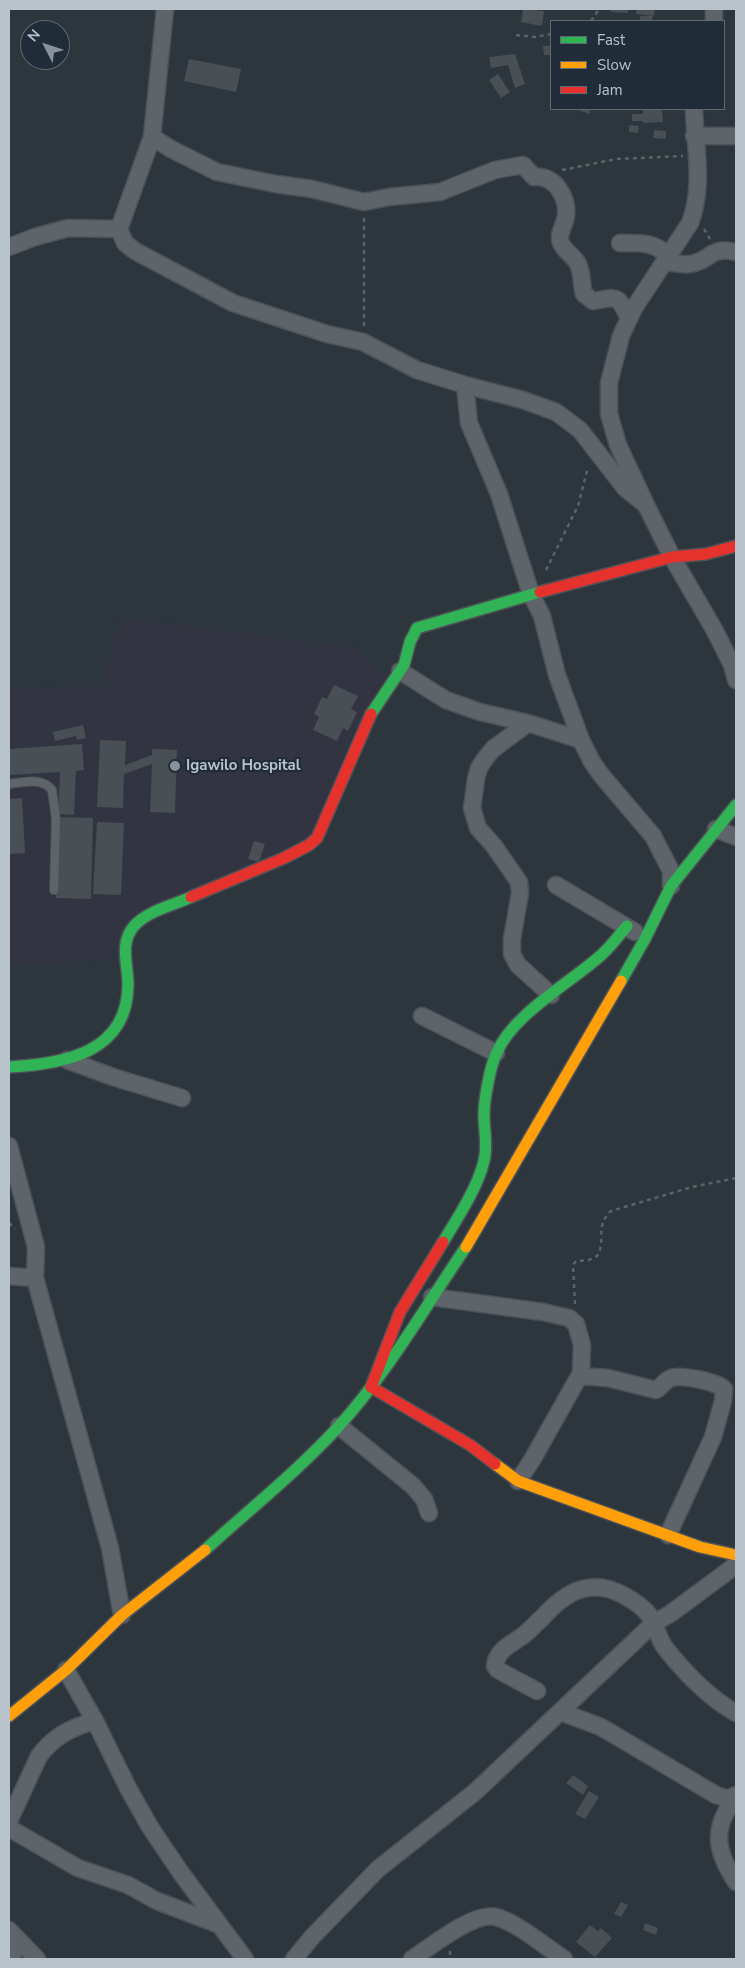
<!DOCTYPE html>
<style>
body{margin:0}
#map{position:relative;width:745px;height:1968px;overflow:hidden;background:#2d363d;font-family:"Nunito Sans",sans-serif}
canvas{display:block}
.frame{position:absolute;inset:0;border:10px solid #b9c3cc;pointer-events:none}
.legend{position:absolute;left:550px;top:20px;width:175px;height:90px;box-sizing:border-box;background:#202d38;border:1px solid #5d6973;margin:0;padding:6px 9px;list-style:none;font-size:15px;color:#b9c3cc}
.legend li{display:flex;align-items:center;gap:10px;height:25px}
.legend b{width:25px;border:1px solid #5d6973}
.north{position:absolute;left:20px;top:20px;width:50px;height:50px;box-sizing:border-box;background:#202d38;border:1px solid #5d6973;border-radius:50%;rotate:311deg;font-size:14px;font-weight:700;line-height:20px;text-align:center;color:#b9c3cc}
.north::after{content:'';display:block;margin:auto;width:18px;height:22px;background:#88929a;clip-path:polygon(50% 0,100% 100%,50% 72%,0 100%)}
</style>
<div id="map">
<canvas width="745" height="1968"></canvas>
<div class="frame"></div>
<ul class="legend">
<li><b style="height:6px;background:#30b455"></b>Fast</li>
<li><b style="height:6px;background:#ff9f0a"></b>Slow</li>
<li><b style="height:6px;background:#e5322d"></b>Jam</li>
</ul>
<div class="north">N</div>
</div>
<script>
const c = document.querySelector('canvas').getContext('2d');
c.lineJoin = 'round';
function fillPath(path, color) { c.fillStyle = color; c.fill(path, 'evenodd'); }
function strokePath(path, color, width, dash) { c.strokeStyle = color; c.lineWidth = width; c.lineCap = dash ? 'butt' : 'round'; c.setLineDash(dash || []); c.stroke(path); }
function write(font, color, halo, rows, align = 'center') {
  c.font = font + ' "Nunito Sans",sans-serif'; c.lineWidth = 4.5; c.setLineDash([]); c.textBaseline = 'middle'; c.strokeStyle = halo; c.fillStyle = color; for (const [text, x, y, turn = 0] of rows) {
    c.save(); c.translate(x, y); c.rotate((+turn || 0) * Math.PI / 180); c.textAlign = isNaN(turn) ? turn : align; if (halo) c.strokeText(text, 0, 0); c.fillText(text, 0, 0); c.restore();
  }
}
fillPath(new Path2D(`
 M121,618L358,648L382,676L308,844L136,919L107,959L9,966V689L101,686Z`), '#333442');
fillPath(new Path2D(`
 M523,9L544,11L542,26L521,22Z
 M611,9H628V13L611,12Z
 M637,9H655L654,16L636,14Z
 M640,16H653L652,21H640Z
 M543,46H551V55H544Z
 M515,54L525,84L515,88L508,65L491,68L489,57Z
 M189,59L241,69L236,92L184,81Z
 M498,74L510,92L501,98L489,80Z
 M576,109H591L589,114Z
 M643,110H662L663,122L643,123V121H632V114H643Z
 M629,125L639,126L638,133L629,132Z
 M654,130L666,131V139L653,138Z
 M334,685L358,696L351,709L357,712L348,731L343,728L337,741L313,730L319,717L314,714L322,697L327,699Z
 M83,725L86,738L77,740L76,736L55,741L53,732Z
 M100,740L126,741L125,765L152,755V749L177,750L175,813L150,812L152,764L124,774L123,808L97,807Z
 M82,744L84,770L76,771L74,815L58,814L60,772L9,775V749Z
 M22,798L25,853L9,854V799Z
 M58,817L93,818L91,899L56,898Z
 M97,822L124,823L121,895L93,894Z
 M254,841L265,844L259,862L248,859Z
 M573,1775L588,1786L583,1795L566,1783Z
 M589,1791L599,1797L585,1819L575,1814Z
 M621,1902L628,1905L621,1917L614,1914Z
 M645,1923L658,1928L656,1935L643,1930Z
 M590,1925L598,1931L601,1928L612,1938L595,1957L576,1942Z`), '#484f55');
const lane = new Path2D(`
 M9,784C23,782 42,777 52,790L56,819L54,890`);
const street = new Path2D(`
 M165,9L152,137L119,229L125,243L135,251L233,303L327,334L363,342L417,370L465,385L523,400L556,412L580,430L625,488L646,505
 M714,9V21
 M694,109C695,145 704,188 690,223L634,308L621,336L609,383V414L618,445L646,505L672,557L715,631L732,665L736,680
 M694,136H736
 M152,137L171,149L217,172L276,184L312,189L364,202L389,197L440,192L495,170L523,165L534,177C555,175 568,197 566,216C565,225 557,234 561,243C564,251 574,256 578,264C583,275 581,284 584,294L593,301C618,297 617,294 629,318
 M620,243C640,243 653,241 669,256
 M9,247L35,237L68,228L119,229
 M666,262C674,263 682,265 690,264C712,261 708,246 736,252
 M465,385L469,423L499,494L531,594L542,616L557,675L581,740L592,762L602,776L653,836L671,871V886
 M400,671L446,700L480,712L528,723L581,740
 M528,723L493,749L484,760L479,768L476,779L472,808L478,828L494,846L519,882L520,893L512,939V954L518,965L551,995
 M716,829L736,837
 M556,885L635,932
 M422,1016L496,1053
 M67,1060L113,1077L182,1098
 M9,1146L36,1247L35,1278L110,1548L122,1615
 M9,1276L35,1278
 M432,1297L543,1312L569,1318L576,1324L582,1345L581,1373L532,1460L518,1481
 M580,1376L608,1378L656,1390C662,1387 665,1380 671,1378C680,1374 718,1382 724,1389L723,1401L713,1437L668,1535
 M339,1426L413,1486L424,1499L429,1513
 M66,1670L95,1721L128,1788L150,1827L181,1873L245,1959
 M537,1691L498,1670L495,1666C497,1648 513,1644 525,1634C531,1629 536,1623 542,1618C566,1591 591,1577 625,1596C634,1601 643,1607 649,1615C657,1625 657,1638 666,1649C686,1674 709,1698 736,1713
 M561,1712L601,1727L716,1795L729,1799L736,1795
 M736,1797C732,1800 729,1807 726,1812C712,1838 721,1859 736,1882
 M9,1821L39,1756C54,1736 72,1727 95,1721
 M9,1828L78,1868L128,1885L157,1901L220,1925
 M9,1930L37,1959
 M12,1933L13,1959
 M294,1959L313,1936L378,1869L475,1792L654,1623L670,1614L736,1565
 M412,1959C430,1947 475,1911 496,1917C516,1922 546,1947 564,1959`);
const fast = new Path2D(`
 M371,714L404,665L410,642L417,628L540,592
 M621,981L645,939L671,886L736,805
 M9,1067C64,1064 128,1053 128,984C128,964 119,944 134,926C147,911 174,905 191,897
 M443,1242C457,1219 478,1187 484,1161C488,1146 484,1130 484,1115C484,1100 490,1066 497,1052C513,1015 568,984 599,957C610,948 618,936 627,926
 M205,1550C250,1509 298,1471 339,1426C388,1372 425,1307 466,1247`);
const slow = new Path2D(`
 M466,1247L621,981
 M495,1464L518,1481L700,1547L736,1555
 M9,1716L66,1670L122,1615L205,1550`);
const jam = new Path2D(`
 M540,592L672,557L706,554L736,546
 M191,897L284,858L309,845L317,838L371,714
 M443,1242L400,1312L371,1387L470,1445L495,1464`);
strokePath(lane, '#4c5257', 10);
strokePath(street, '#4c5257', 19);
strokePath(fast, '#4c5257', 14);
strokePath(slow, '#4c5257', 14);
strokePath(jam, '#4c5257', 14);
strokePath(new Path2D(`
 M591,21L599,9
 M516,35L535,37L551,34
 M562,170L616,159L683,156
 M704,229L710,239
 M364,326V216
 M546,570L578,506L588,467
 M9,1223L15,1229
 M575,1304L573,1265L576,1261L589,1260L597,1256C607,1240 594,1226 611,1211L692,1187L736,1178
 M450,1951V1959`), '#5c6367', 2.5, [4, 4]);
strokePath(lane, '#5e646a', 8);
strokePath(street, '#5e646a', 16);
strokePath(fast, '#30b455', 11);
strokePath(slow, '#ff9f0a', 11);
strokePath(jam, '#e5322d', 11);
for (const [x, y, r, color] of [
 [175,766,6,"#88929a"]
]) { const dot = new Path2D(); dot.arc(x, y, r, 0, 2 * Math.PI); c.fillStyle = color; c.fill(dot); strokePath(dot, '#202d38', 2); }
write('bold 15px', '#b9c3cc', '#202d38', [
 ["Igawilo Hospital",186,766]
], 'left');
</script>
